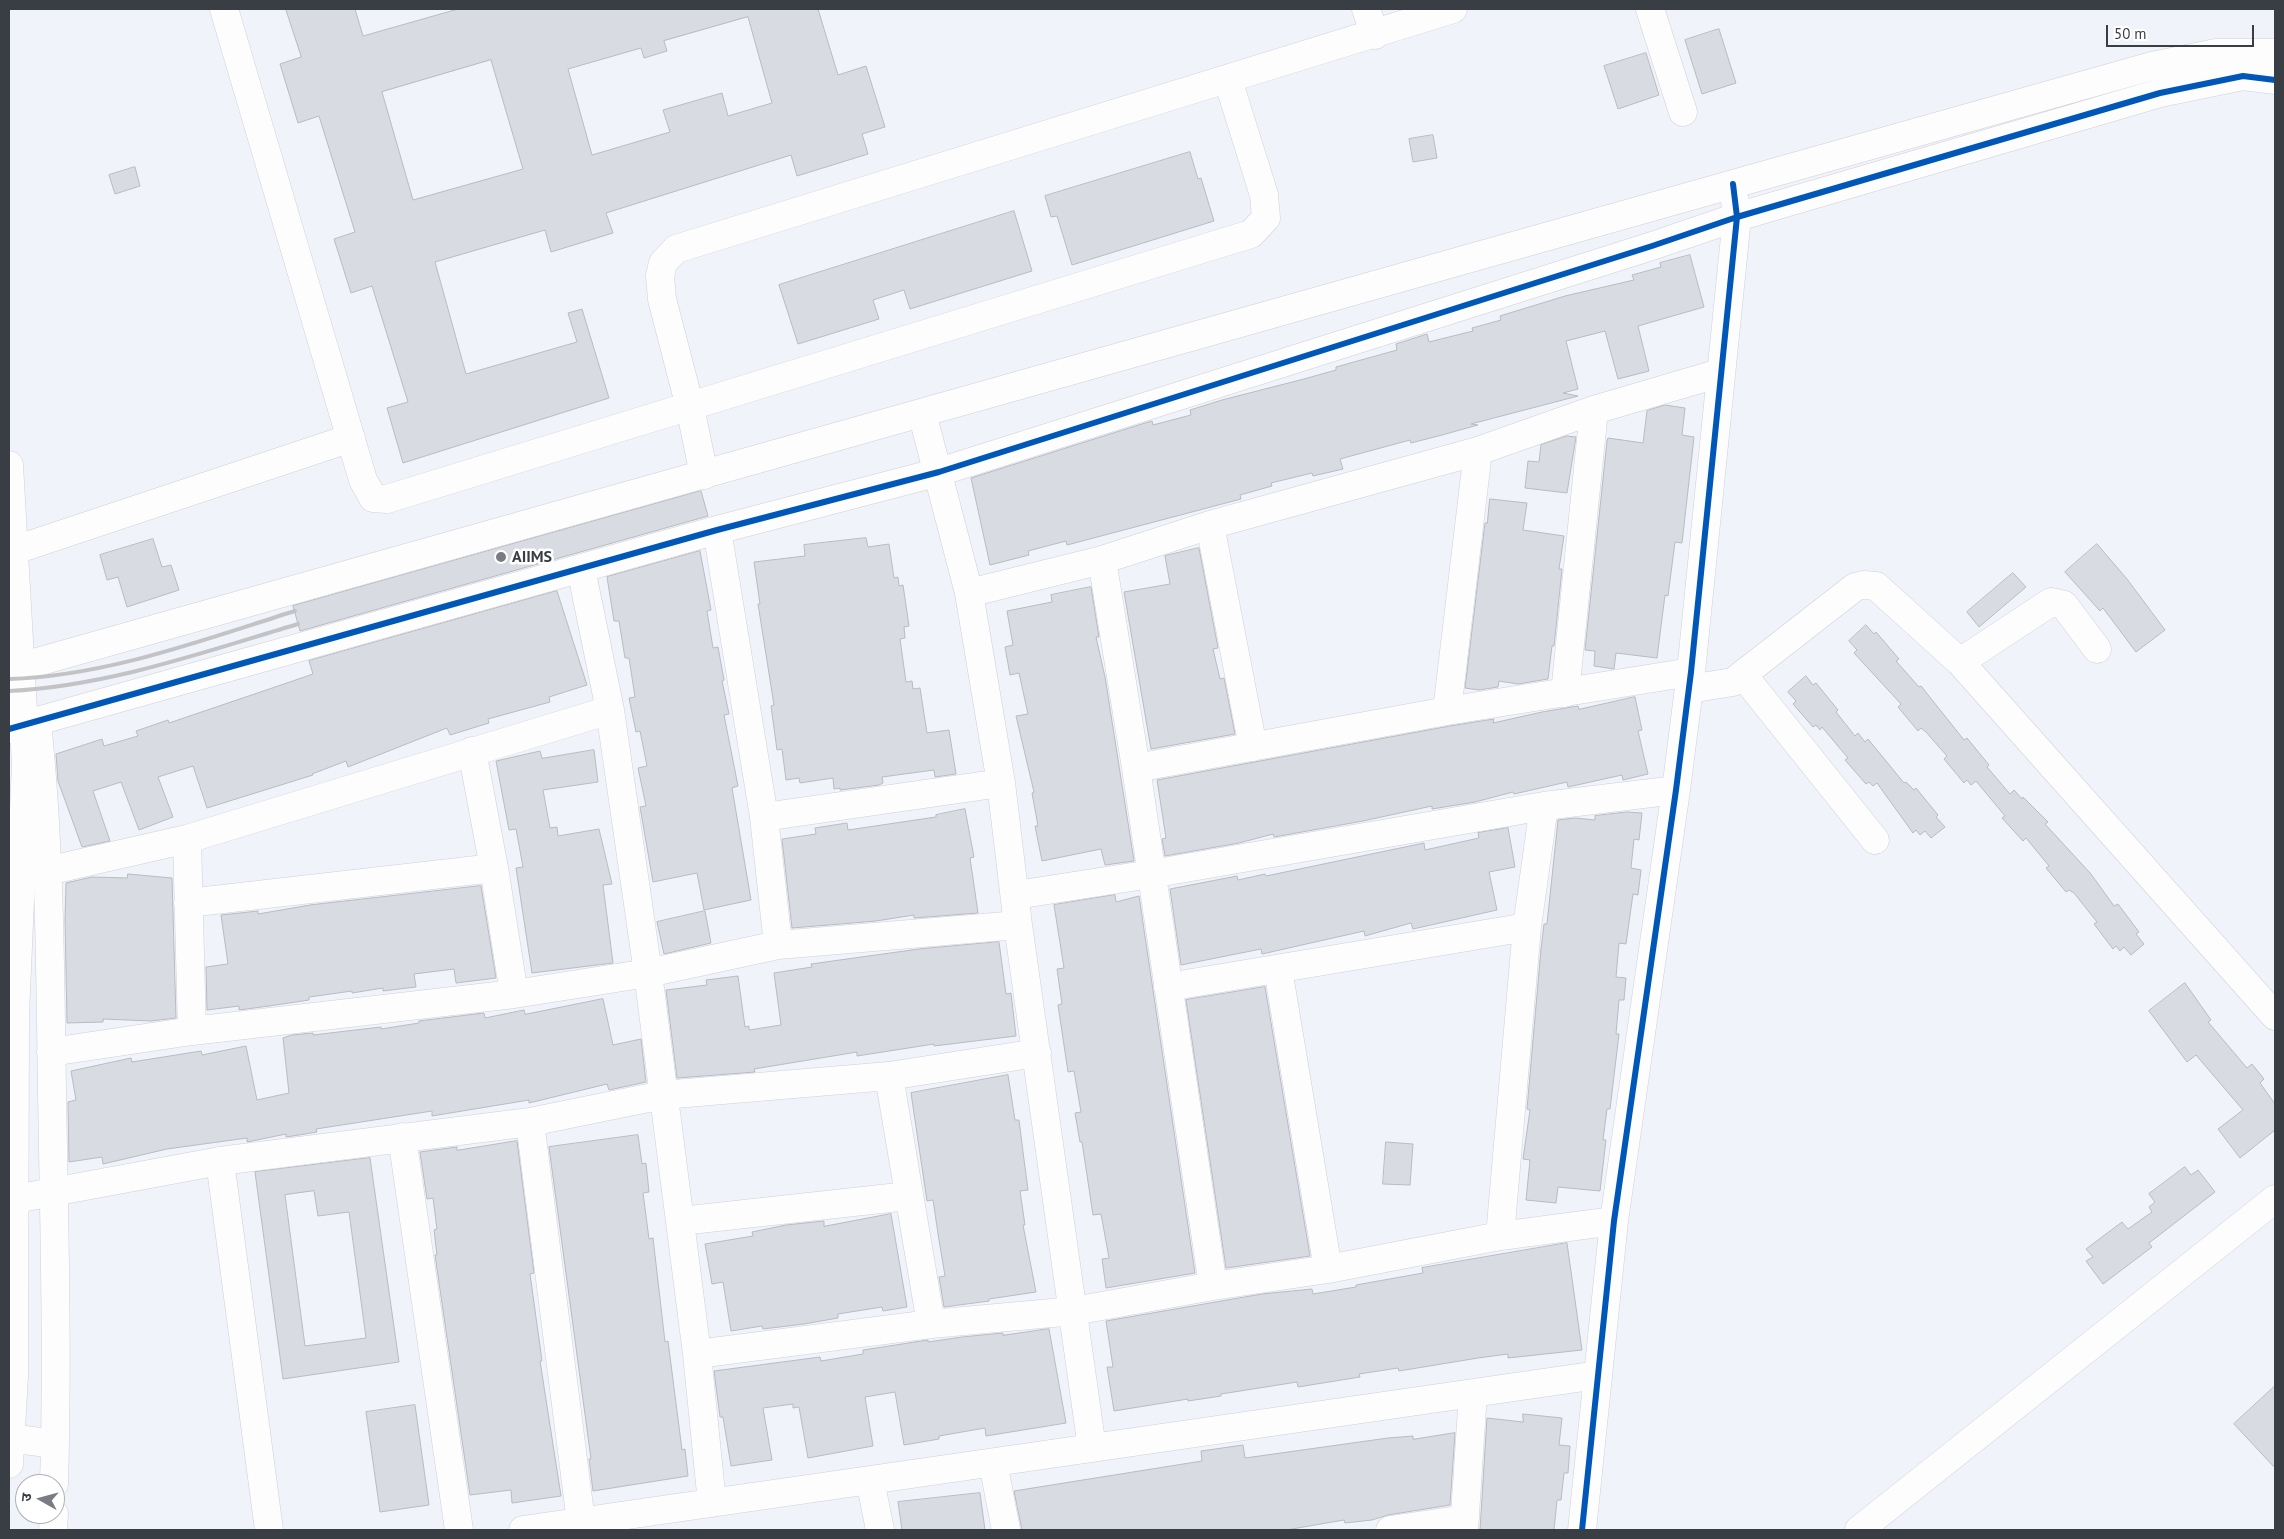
<!DOCTYPE html>
<meta charset="utf-8">
<style>
body{margin:0}
#map{position:relative;width:2284px;height:1539px;overflow:hidden;background:#f0f3f9;font-family:"PT Sans","Noto Sans Devanagari",sans-serif}
canvas{display:block}
.frame{position:absolute;inset:0;border:10px solid #393d44;pointer-events:none}
.north{position:absolute;left:15px;top:1474px;width:50px;height:50px;box-sizing:border-box;background:#fff;border:1px solid #b0b1b4;border-radius:50%;rotate:277deg;font-size:14px;font-weight:700;line-height:20px;text-align:center;color:#393d44}
.north::after{content:'';display:block;margin:auto;width:18px;height:22px;background:#797d83;clip-path:polygon(50% 0,100% 100%,50% 72%,0 100%)}
.scale{position:absolute;left:2106px;top:25px;width:148px;height:22px;box-sizing:border-box;border:2px solid #393d44;border-top:0;padding-left:6px;font-size:15px;line-height:18px;white-space:nowrap;color:#393d44;-webkit-text-stroke:4px #fff;paint-order:stroke}
</style>
<div id="map">
<canvas width="2284" height="1539"></canvas>
<div class="frame"></div>
<div class="north">उ</div>
<div class="scale">50 m</div>
</div>
<script>
const c = document.querySelector('canvas').getContext('2d');
c.lineJoin = 'round';
function fillPath(path, color) { c.fillStyle = color; c.fill(path, 'evenodd'); }
function strokePath(path, color, width, dash) { c.strokeStyle = color; c.lineWidth = width; c.lineCap = dash ? 'butt' : 'round'; c.setLineDash(dash || []); c.stroke(path); }
function write(font, color, halo, rows, align = 'center') {
  c.font = font + ' "PT Sans",sans-serif'; c.lineWidth = 5; c.setLineDash([]); c.textBaseline = 'middle'; c.strokeStyle = halo; c.fillStyle = color; for (const [text, x, y, turn = 0] of rows) {
    c.save(); c.translate(x, y); c.rotate((+turn || 0) * Math.PI / 180); c.textAlign = isNaN(turn) ? turn : align; if (halo) c.strokeText(text, 0, 0); c.fillText(text, 0, 0); c.restore();
  }
}
const building = new Path2D(`
 M286,9H355L363,36L458,9H818L838,75L866,66L885,127L862,134L868,154L797,176L791,155L606,213L613,233L551,252L545,230L435,262L466,374L577,342L568,313L582,309L609,398L403,463L387,408L408,402L372,286L351,293L334,239L355,232L319,116L298,123L280,64L301,57ZM748,17L772,103L728,116L722,93L663,110L670,132L592,155L568,69L641,48L644,58L667,51L664,41ZM491,60L523,169L413,200L382,92Z
 M1719,29L1736,83L1702,94L1685,40Z
 M1646,53L1659,95L1618,109L1604,66Z
 M1433,135L1437,158L1413,162L1409,139Z
 M1190,152L1198,179L1201,178L1214,221L1072,265L1057,216L1051,217L1045,196Z
 M135,167L140,186L115,194L109,175Z
 M1014,211L1032,271L910,309L904,290L873,300L879,319L798,344L779,285Z
 M1690,255L1704,307L1638,326L1649,371L1618,379L1605,331L1566,341L1578,389L1563,393L1578,396L1471,424L1478,425L1442,435L1411,443L1410,440L1340,459L1343,469L1313,476L1312,473L1271,483L1272,486L1240,495L1241,499L1067,545L1066,541L1028,551L1029,555L990,565L971,478L1145,423L1152,421L1153,425L1191,415L1190,410L1222,400L1304,379L1336,370V367L1397,350L1396,344L1427,334L1429,342L1473,331L1472,328L1501,320L1500,316L1565,296L1634,280L1632,275L1661,267L1660,263Z
 M1665,405L1685,408L1682,435L1694,437L1682,543L1675,542L1668,596L1665,595L1657,658L1616,653L1614,669L1594,666L1595,651L1585,650L1607,441L1608,438L1643,443L1647,411Z
 M1567,436L1576,437L1567,493L1525,488L1528,461L1539,462L1541,445Z
 M701,491L708,516L300,631L293,606Z
 M1490,499L1527,503L1523,530L1564,536L1559,569H1562L1554,646H1552L1548,679L1518,684L1499,681L1498,687L1479,690L1465,688L1485,523H1487Z
 M866,538L868,547L889,544L894,578L898,577L899,586L903,585L909,626L904,627L905,638L900,639L906,682L912,681L913,689L920,688L927,733L949,730L956,774L935,777L934,770L882,777L883,783L879,785L840,790V788L834,789L833,778L800,783L799,778L786,780L782,749L777,750L771,706L774,705L758,604H760L754,562L805,556L804,545Z
 M153,539L162,567L171,565L179,590L127,607L118,577L107,580L100,555Z
 M2097,544L2127,579L2165,630L2136,652L2103,608L2100,611L2065,572Z
 M1199,548L1218,648L1213,649L1220,679L1224,678L1235,734L1151,749L1124,592L1170,584L1165,556Z
 M700,551L711,610L707,611L713,648L718,647L724,680L722,681L729,714L724,715L738,786L732,788L751,900L704,910L697,873L653,882L640,807L646,806L638,768L647,766L640,731L636,732L629,698L635,697L629,658H625L619,621H614L607,577Z
 M2013,573L2026,587L1979,627L1967,612Z
 M1091,587L1099,637H1096L1105,677L1134,861L1105,865L1101,849L1042,861L1035,826H1038L1032,793L1034,792L1016,716L1028,714L1019,673L1010,675L1005,647L1013,645L1007,611L1052,602L1051,595Z
 M557,591L587,685L549,697L550,702L488,719L489,723L450,735L447,728L348,767L346,761L312,774L313,775L207,808L193,766L158,777L173,817L139,830L121,782L93,791L110,841L82,847L58,781L56,754L102,739L104,746L138,736L136,731L168,720L169,723L284,684L313,674L309,661Z
 M1866,625L1874,634L1876,632L1899,659L1896,661L1919,687L1921,686L1964,740L1967,738L1989,765L1987,767L2010,794L2014,790L2022,799L2023,797L2048,822L2045,824L2091,874L2114,906L2118,904L2139,932L2136,934L2144,944L2131,955L2124,947L2120,951L2116,946L2113,949L2094,924L2097,922L2074,893L2069,890L2066,892L2046,868L2049,866L2026,838L2023,841L2002,818L2005,816L1976,781L1971,785L1967,780L1964,783L1944,759L1947,756L1926,732L1921,728L1918,731L1898,707L1901,704L1854,653L1857,650L1849,641Z
 M1806,676L1813,685L1816,683L1838,710L1836,712L1855,736L1858,733L1865,742L1868,739L1904,783L1906,782L1914,790L1916,788L1938,815L1936,817L1945,827L1931,838L1925,831L1920,835L1916,830L1913,833L1877,783L1873,786L1869,782L1866,784L1845,760L1848,758L1822,727L1820,730L1816,725L1813,727L1793,704L1796,701L1788,692Z
 M1635,697L1642,730L1638,731L1648,774L1623,780L1622,775L1568,787L1567,782L1514,794L1513,792L1475,802L1432,809V806L1363,821L1274,837L1273,834L1239,843L1165,856L1162,839L1166,838L1157,780L1450,726L1494,719L1493,723L1542,712L1578,706L1579,709Z
 M594,750L598,782L543,790L550,828L557,827L558,836L599,829L612,884L603,885L613,963L532,973L516,868L523,867L516,829L509,830L496,761L540,751L542,758Z
 M965,809L974,857L970,858L978,913L914,918V915L876,921L792,928L782,839L816,834L815,828L847,823L848,830L936,817V815Z
 M1627,812L1642,813L1639,840L1634,839L1631,868L1641,870L1638,895L1633,894L1626,944L1619,943L1616,977L1626,978L1624,1000H1619L1616,1034H1619L1610,1109H1607L1603,1140H1606L1600,1191L1558,1187L1556,1203L1526,1200L1530,1160L1523,1159L1530,1110L1527,1109L1541,949L1544,924H1547L1558,820L1575,818L1595,820V816Z
 M1508,828L1515,867L1489,872L1497,910L1413,929L1411,923L1365,936L1364,931L1262,954L1261,949L1181,965L1170,889L1237,876L1238,880L1265,874L1266,876L1424,843L1425,850L1479,838L1478,833Z
 M128,874L172,878L176,1018L151,1021L103,1019V1022L67,1023L65,920L66,883L92,877L127,878Z
 M481,886L496,978L456,983L454,969L414,974L416,987L383,991V988L352,993V991L309,997V1000L269,1006L239,1010V1006L207,1010L206,967L228,964L221,915L258,911V914L310,905Z
 M1115,895L1116,902L1139,896L1195,1273L1106,1288L1102,1259L1109,1258L1101,1214L1093,1215L1082,1142H1080L1075,1113L1081,1112L1074,1071L1068,1072L1058,1005L1062,1004L1057,969L1064,968L1054,905Z
 M705,911L711,943L664,954L657,922Z
 M999,942L1006,994L1011,993L1016,1036L934,1046V1044L857,1056V1052L754,1069L755,1072L677,1078L666,990L707,985L706,980L738,976L745,1027L749,1026V1030L781,1025L774,973L812,967L811,964L919,949Z
 M2185,983L2211,1020L2208,1022L2247,1068L2252,1064L2264,1079L2260,1083L2275,1104V1130L2240,1158L2218,1129L2243,1110L2196,1055L2187,1062L2149,1011Z
 M1265,987L1310,1256L1226,1268L1186,1000Z
 M603,999L613,1045L641,1039L646,1082L609,1090L607,1084L529,1103V1100L432,1116V1111L316,1129L317,1132L299,1135L286,1137V1134L252,1141L247,1142V1138L167,1149L103,1164L102,1157L69,1162L68,1102L76,1100L71,1071L131,1058L132,1062L201,1051L202,1055L246,1046L257,1100L289,1093L283,1038L292,1035L313,1033V1035L381,1027V1029L419,1023V1021L484,1013L485,1018L524,1010L525,1014Z
 M1008,1075L1015,1120H1019L1023,1152L1028,1190L1020,1191L1025,1225H1023L1036,1292L989,1299V1301L944,1307L939,1277L945,1276L939,1240L933,1200L927,1201L911,1093Z
 M638,1135L642,1164L646,1163L649,1192L643,1193L649,1239L653,1238L665,1342L668,1341L682,1450L685,1449L688,1476L593,1491L589,1459H591L549,1147Z
 M517,1141L534,1273L530,1274L542,1361H540L561,1496L512,1503L511,1490L470,1495L435,1255H437L434,1230L437,1229L433,1198L427,1199L420,1152L457,1147V1150Z
 M1386,1142L1413,1144L1410,1185L1383,1184Z
 M370,1158L399,1362L283,1379L255,1172ZM314,1191L318,1216L349,1212L366,1338L305,1346L285,1195Z
 M2185,1167L2191,1175L2198,1170L2215,1192L2149,1243L2152,1247L2103,1284L2086,1261L2093,1257L2086,1249L2122,1222L2128,1229L2152,1212L2149,1207L2155,1202L2149,1194Z
 M891,1214L907,1307L883,1311L882,1307L838,1314V1318L804,1324L763,1329L762,1326L731,1331L723,1282L712,1284L705,1244L753,1236L752,1232L786,1225L824,1221V1226Z
 M1567,1243L1582,1350L1508,1358V1354L1478,1358L1399,1371L1398,1368L1359,1374L1360,1377L1298,1387L1297,1382L1221,1394V1396L1188,1401V1399L1114,1411L1107,1367H1113L1106,1321L1262,1294L1312,1289L1313,1294L1356,1287V1285L1423,1273L1422,1268Z
 M1049,1329L1066,1423L986,1436L985,1428L939,1436V1439L904,1445L895,1392L865,1397L873,1446L808,1458L799,1407L793,1408V1404L763,1408L772,1460L731,1466L723,1417H720L714,1371L820,1357L821,1361L863,1354V1350L928,1340V1342L962,1337L1003,1333V1335Z
 M2275,1386V1468L2234,1424Z
 M415,1405L429,1505L380,1512L366,1412Z
 M1523,1414L1562,1418L1559,1445L1570,1446L1568,1473H1564L1561,1500H1557L1554,1530H1480L1487,1418L1523,1422Z
 M1455,1433L1450,1505L1388,1515L1372,1520L1345,1523L1344,1520L1286,1530H1022L1014,1491L1202,1461L1201,1451L1243,1445L1245,1458L1388,1438L1413,1436V1439Z
 M980,1493L985,1530H902L898,1502Z`);
fillPath(building, '#d8dbe1');
strokePath(building, '#b8bbc1', 1);
const minor = new Path2D(`
 M224,9L363,480L373,498L387,499L1251,234L1266,218L1264,195L1228,80
 M1366,9L1375,35
 M1650,9L1683,112
 M922,413L969,593L1001,783L1018,925L1092,1448
 M704,475L690,407L662,299L660,276L663,263L676,249L1453,9
 M1210,525L1253,747
 M717,530L764,817L778,945
 M15,550L351,438
 M1102,560L1136,768L1213,1286
 M581,569L610,710L648,973L697,1354L712,1503
 M969,593L1102,560L1210,525L1478,451L1594,410L1720,373
 M1960,662L2051,602L2064,605L2097,649
 M9,670L2152,66L2216,53H2275
 M1743,675L1875,840
 M1689,689L1733,682L1855,587L1863,585L1876,586L1960,662L2275,1016
 M1565,693L1594,410
 M1447,711L1478,451
 M37,723C50,845 50,968 52,1090C54,1221 58,1353 54,1484
 M9,729L717,530L939,472L1652,246L1737,217L2160,93L2243,76L2275,80
 M472,751L494,868L514,994
 M1136,768L1447,711L1691,672
 M764,817L1001,783
 M187,839L192,1031
 M47,871L187,839L610,710
 M1016,895L1151,874L1544,806L1676,790
 M188,903L494,868
 M1278,969L1328,1269
 M1168,987L1527,927
 M51,1052L192,1031L514,994L648,973L778,945L1018,925
 M889,1076L931,1324
 M530,1122L581,1522
 M402,1137L459,1530
 M220,1161L269,1530
 M15,1199L220,1161L530,1122L663,1095L889,1076L1037,1053
 M681,1221L908,1196
 M1500,1236L1527,927L1544,806
 M697,1354L931,1324L1074,1311L1213,1286L1328,1269L1500,1236L1614,1221
 M9,1438L55,1444
 M993,1463L1006,1530
 M870,1480L880,1530
 M53,1530L54,1514
 M523,1530L1598,1375
 M1390,1530L1465,1519
 M1464,1530L1473,1393
 M1582,1530L1614,1221L1676,790L1691,672L1737,217L1735,201
 M1859,1530L2275,1199`);
const major = new Path2D(`
 M9,465L26,764L15,1014L14,1376L9,1464`);
strokePath(minor, '#cdd0d7', 29);
strokePath(major, '#cdd0d7', 29);
strokePath(minor, '#fdfdfe', 28);
strokePath(major, '#fdfdfe', 28);
strokePath(new Path2D(`
 M9,679C107,676 202,640 295,611
 M9,691C108,686 204,652 298,624`), '#c3c3c5', 4);
strokePath(new Path2D(`
 M9,729L717,530L939,472L1652,246L1737,217L2160,93L2243,76L2275,80
 M1582,1530L1614,1221L1676,790L1691,672L1737,217L1733,184`), '#0057b8', 6);
for (const [x, y, r, color] of [
 [501,557,6,"#797d83"]
]) { const dot = new Path2D(); dot.arc(x, y, r, 0, 2 * Math.PI); c.fillStyle = color; c.fill(dot); strokePath(dot, '#fff', 2); }
write('bold 16px', '#393d44', '#fff', [
 ["AIIMS",512,557]
], 'left');
</script>
